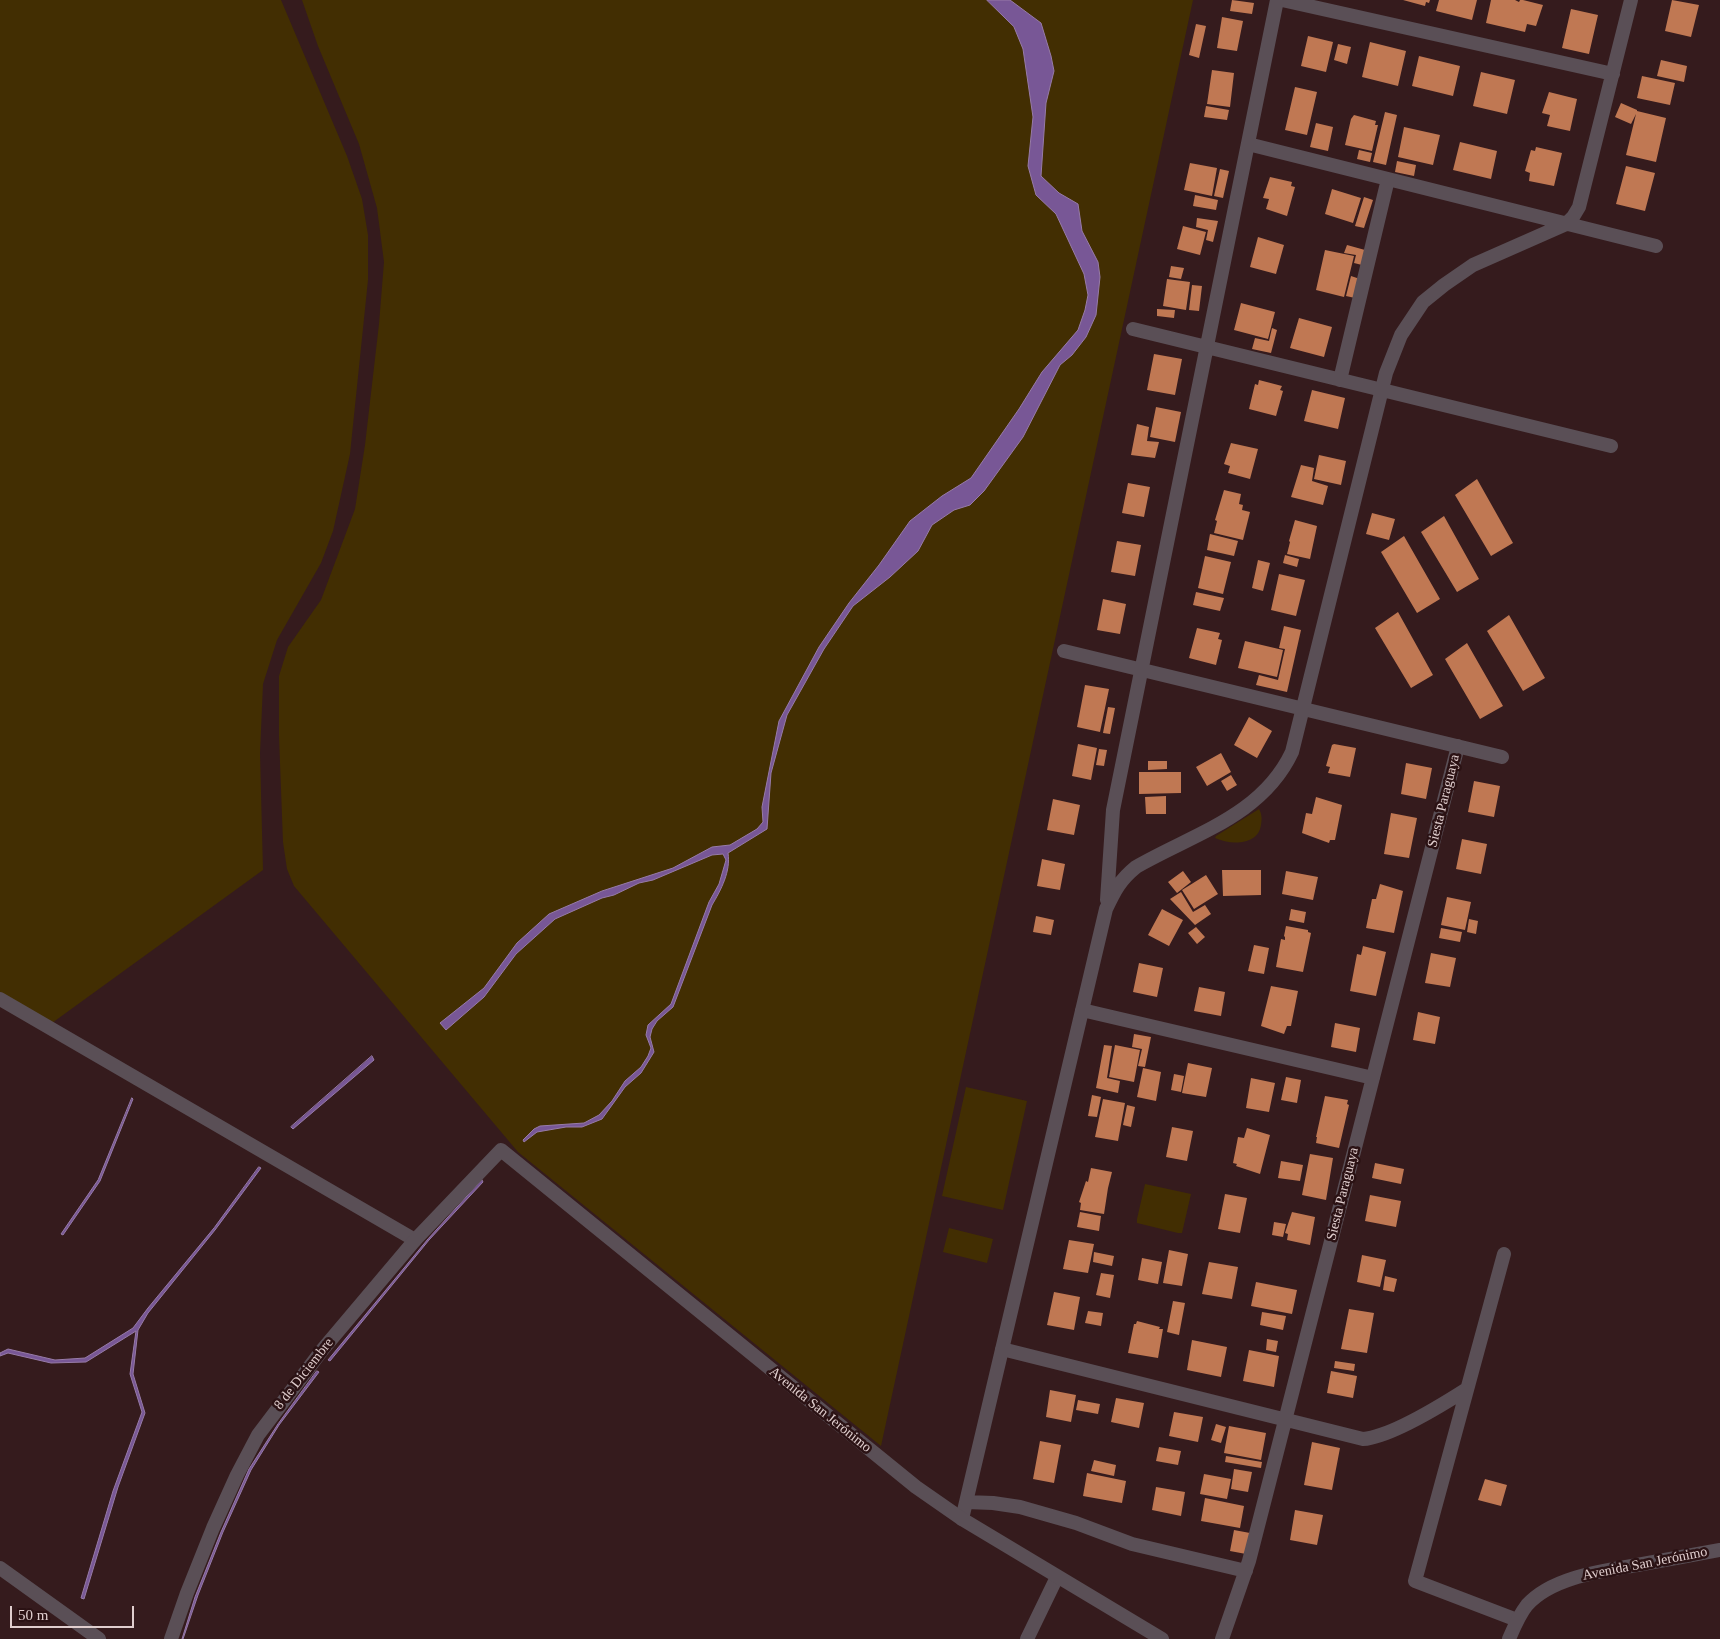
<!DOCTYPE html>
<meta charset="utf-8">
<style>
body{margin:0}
#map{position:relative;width:1720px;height:1639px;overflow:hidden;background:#351b1d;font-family:"Times New Roman",serif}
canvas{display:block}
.scale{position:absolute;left:10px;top:1606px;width:124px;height:22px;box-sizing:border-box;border:2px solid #e0cece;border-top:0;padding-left:6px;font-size:15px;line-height:18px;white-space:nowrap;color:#e0cece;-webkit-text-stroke:4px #2b1214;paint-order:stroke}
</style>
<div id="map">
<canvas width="1720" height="1639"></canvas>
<div class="scale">50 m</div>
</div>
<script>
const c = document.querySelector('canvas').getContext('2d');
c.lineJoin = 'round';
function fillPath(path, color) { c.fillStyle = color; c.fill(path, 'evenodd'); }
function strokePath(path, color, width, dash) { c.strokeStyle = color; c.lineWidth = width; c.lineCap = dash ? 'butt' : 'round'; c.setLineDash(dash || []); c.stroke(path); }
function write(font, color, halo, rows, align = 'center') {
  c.font = font + ' "Times New Roman",serif'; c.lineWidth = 5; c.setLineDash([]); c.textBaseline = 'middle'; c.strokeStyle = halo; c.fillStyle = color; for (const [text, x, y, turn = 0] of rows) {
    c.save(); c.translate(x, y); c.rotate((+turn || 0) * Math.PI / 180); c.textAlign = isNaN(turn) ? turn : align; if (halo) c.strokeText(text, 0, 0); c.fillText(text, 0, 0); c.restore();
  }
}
fillPath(new Path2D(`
 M0,0H281L347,156L362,199L368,235V280L350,454L333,531L321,563L277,640L263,684L260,753L263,870L52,1023L0,992Z
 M302,0H1193L881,1446L518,1152L294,886L287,869L283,842L279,736V676L288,647L321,600L355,509L365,445L379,324L384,262L377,208L359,144L318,46Z
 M1259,809C1262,814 1262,819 1261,825C1258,846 1230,845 1215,838L1216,836Z
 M966,1087L1027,1101L1003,1210L942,1196Z
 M1145,1184L1191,1194L1182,1233H1178L1137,1223V1219Z
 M949,1228L993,1239L987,1263L943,1252Z`), '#422e02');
const water = new Path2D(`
 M987,0H1010L1041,23L1051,56L1054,71L1046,103L1041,176L1059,193L1078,204L1082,231L1098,262L1100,277L1096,315L1086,337L1072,355L1060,365L1023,437L984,491L970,505L954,510L932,525L918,551L890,577L853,606L824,649L787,715L771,773L767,829L728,853C731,871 721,890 712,905L673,1007L657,1021L652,1029L650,1037L654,1052L641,1073L625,1087L602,1119L582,1127H566L537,1132L524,1142L523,1140L534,1129L540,1126L584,1123L599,1115L612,1101L625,1081L641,1067L648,1056L651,1048L646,1035L648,1025L671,1004L709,902L719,884L726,860L723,854L712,855L653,880L639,883L614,895L602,898L555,919L516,954L484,997L446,1030L440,1023L484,988L517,943L549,914L602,891L673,868L712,847L730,845L757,829L763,822L762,807L779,721L819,647L849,603L879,565L910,521L942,496L971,478L1019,409L1042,372L1078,330L1085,310L1088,295L1084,274L1056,214L1036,195L1028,166L1033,117L1023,49L1014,27Z
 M372,1056L374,1060L293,1129L291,1127Z
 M132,1098L133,1099L100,1181L63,1235L61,1234L98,1180Z
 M259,1167L261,1168L215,1230L148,1313L138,1330L133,1374L145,1413L118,1487L84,1599L81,1598L113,1491L142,1412L130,1374L136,1331L86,1362L51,1363L8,1353L0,1356V1353L8,1349L55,1360L85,1358L133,1328L148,1308L214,1228Z
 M482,1180L483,1182L429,1240L330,1361L328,1360L428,1239Z
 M317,1371L319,1372L279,1425L251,1470L223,1532L198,1595L183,1639H182L195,1597L221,1532L249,1469L278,1424Z`);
fillPath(water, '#785796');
strokePath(water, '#977ba7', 1);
fillPath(new Path2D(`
 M1232,0L1254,3L1252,14L1230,11Z
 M1403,0H1430L1429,3L1426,2L1425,6Z
 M1439,0H1477L1472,20L1436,11Z
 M1491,0H1515L1519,2L1520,0H1523L1543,5L1536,26L1527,24L1525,32L1486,23Z
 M1672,0L1699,5L1691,37L1665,31Z
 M1571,9L1598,15L1589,54L1562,48Z
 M1222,17L1243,21L1237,51L1217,48Z
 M1196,24L1206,26L1199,58L1189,55Z
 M1308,36L1333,42L1326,72L1301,66Z
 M1370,42L1406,51L1398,86L1362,77Z
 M1338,44L1351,47L1347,64L1334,60Z
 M1419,56L1460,66L1453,96L1412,86Z
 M1661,60L1687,66L1684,82L1657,76Z
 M1212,70L1234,73L1230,107L1207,104Z
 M1481,72L1515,80L1507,114L1473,106Z
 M1642,76L1675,83L1670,105L1637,98Z
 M1295,87L1317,92L1307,135L1285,130Z
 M1549,92L1577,99L1570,131L1547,126L1550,115L1542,113Z
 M1621,103L1637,110V111L1666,118L1656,162L1626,155L1636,114L1631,124L1615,117Z
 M1206,106L1229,110L1227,120L1204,117Z
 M1385,112L1397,115L1386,165L1373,162Z
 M1354,115L1376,121L1375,125H1378L1372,151L1345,145L1351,119Z
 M1316,123L1333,127L1328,151L1310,147Z
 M1404,127L1440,135L1433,165L1398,157Z
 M1460,142L1497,151L1491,179L1453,170Z
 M1536,147L1562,153L1554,186L1529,181L1530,173L1525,171L1531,150L1535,151Z
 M1359,150L1372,153L1370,162L1357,159Z
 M1397,161L1416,165L1414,176L1395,172Z
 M1190,163L1217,168L1212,196L1184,190Z
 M1626,166L1655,173L1645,211L1616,204Z
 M1220,169L1229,171L1223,198L1214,196Z
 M1270,177L1292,182L1291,186L1295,187L1287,216L1266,209L1269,199L1263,198Z
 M1332,189L1361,198L1353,223L1325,214Z
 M1195,195L1218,200L1216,210L1193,206Z
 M1364,197L1373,200L1364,228L1355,226Z
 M1197,218L1218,221L1213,242L1206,240L1208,230L1196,227Z
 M1183,226L1206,232L1200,255L1177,249Z
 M1258,237L1284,245L1276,274L1250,267Z
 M1347,245L1365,250L1362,265L1354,263L1356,255L1344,253Z
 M1325,250L1354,256L1344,297L1316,290Z
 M1171,266L1184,268L1181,279L1169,277Z
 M1351,276L1360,279L1355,298L1346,296Z
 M1167,279L1190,282L1186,310L1163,306Z
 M1192,285L1202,286L1199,311L1189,310Z
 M1241,303L1275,312L1268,339L1234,330Z
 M1157,309L1175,310L1174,318L1157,316Z
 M1299,318L1332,327L1324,357L1290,348Z
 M1272,328L1277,330L1271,353L1252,349L1255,338L1269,341Z
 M1154,354L1182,359L1175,395L1147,390Z
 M1259,380L1282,386L1280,390L1283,391L1276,416L1249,409L1255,384L1258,385Z
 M1312,390L1345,398L1338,429L1304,421Z
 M1156,407L1181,412L1175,442L1150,437Z
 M1137,424L1149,427L1147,441L1159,442L1155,458L1131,455Z
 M1231,443L1258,449L1250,479L1228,473L1230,466L1224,464Z
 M1319,455L1346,461L1341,485L1314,479Z
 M1301,465L1314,468L1312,481L1328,486L1323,505L1291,497Z
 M1477,479L1513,543L1491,556L1455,495Z
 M1128,483L1150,487L1144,517L1122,513Z
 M1224,490L1241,494L1239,504L1243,505L1242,510L1250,512L1243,540L1214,533L1217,521L1215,520Z
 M1372,513L1395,519L1389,540L1366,534Z
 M1444,516L1479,579L1457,592L1421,532Z
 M1295,520L1317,526L1310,559L1287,554L1290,542L1289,541Z
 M1210,534L1238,541L1234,556L1207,550Z
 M1404,536L1440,599L1417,613L1381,552Z
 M1117,541L1141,545L1135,576L1111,572Z
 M1285,555L1299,559L1297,567L1283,563Z
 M1205,556L1231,562L1223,594L1198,588Z
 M1258,560L1270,563L1263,591L1252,588Z
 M1279,574L1305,580L1296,616L1271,610Z
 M1196,592L1224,598L1220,611L1193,605Z
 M1103,599L1126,604L1120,634L1097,630Z
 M1398,612L1433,675L1411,688L1375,628Z
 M1509,615L1545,678L1523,691L1487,631Z
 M1284,626L1301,630L1287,692L1256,685L1259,675L1278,680L1285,649L1279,648Z
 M1197,628L1220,633L1218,639L1222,640L1216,665L1189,658Z
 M1245,641L1283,650L1277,677L1238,668Z
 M1467,643L1503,706L1480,719L1445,659Z
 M1085,685L1109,689L1100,732L1077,727Z
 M1108,707L1115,708L1110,734L1103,733Z
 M1249,717L1272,731L1257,758L1234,745Z
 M1078,744L1097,748L1091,780L1072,776Z
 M1334,744L1356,748L1350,777L1328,773L1330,767L1326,766L1332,745Z
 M1099,749L1107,750L1104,766L1096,765Z
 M1221,753L1231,772L1207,786L1196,767Z
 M1148,761H1167V769L1148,770Z
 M1406,763L1432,768L1426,799L1401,794Z
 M1139,772H1181V793L1139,794Z
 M1231,775L1237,785L1227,791L1221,781Z
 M1474,781L1500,786L1494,817L1468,812Z
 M1166,796V814H1146L1145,797Z
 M1316,797L1342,805L1335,840H1330L1329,843L1302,833L1306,813L1312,814Z
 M1053,799L1080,805L1074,835L1047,830Z
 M1391,813L1417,818L1409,858L1384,854Z
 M1462,839L1487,844L1481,874L1456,869Z
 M1042,859L1065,864L1060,890L1037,886Z
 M1222,870H1261V895L1223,896Z
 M1183,871L1191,882L1177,893L1168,882Z
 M1286,871L1318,877L1313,900L1282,894Z
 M1206,875L1218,894L1194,909L1182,890Z
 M1380,884L1403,891L1394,933L1366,928L1372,899H1376Z
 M1181,892L1193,912L1205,905L1211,914L1195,925L1170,899Z
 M1447,897L1471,902L1465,930L1441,925Z
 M1162,909L1183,920L1169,946L1148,935Z
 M1291,909L1306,912L1304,923L1289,920Z
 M1036,916L1054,920L1051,935L1033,932Z
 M1469,919L1478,921L1476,934L1467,932Z
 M1286,926L1308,930V932L1311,933L1303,972L1276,967L1281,939L1285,940V937L1284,936Z
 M1196,927L1205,937L1197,944L1188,933Z
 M1441,928L1462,932L1460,942L1439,938Z
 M1254,945L1269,948L1264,974L1248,971Z
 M1363,946L1386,952L1376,996L1350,991L1357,954L1361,955Z
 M1431,953L1456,958L1450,987L1425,983Z
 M1139,963L1163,968L1157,997L1133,992Z
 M1271,986L1298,991L1291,1026H1287L1284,1034L1261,1026Z
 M1199,987L1225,992L1221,1016L1194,1011Z
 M1418,1012L1440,1017L1435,1044L1413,1040Z
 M1335,1023L1360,1028L1356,1052L1331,1047Z
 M1134,1034L1151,1037L1145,1067L1138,1066L1142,1049L1132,1047Z
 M1104,1045L1112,1046L1107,1078L1120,1081L1118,1093L1096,1088Z
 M1115,1045L1140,1050L1134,1082L1109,1077Z
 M1188,1063L1212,1068L1206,1097L1182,1093Z
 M1143,1068L1161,1072L1156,1101L1137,1097Z
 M1174,1074L1184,1076L1181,1092L1171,1090Z
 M1286,1077L1301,1080L1297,1103L1281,1100Z
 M1251,1078L1275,1083L1269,1112L1246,1108Z
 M1092,1095L1101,1097L1097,1117L1088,1116Z
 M1325,1096L1348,1100L1347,1104L1349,1105L1339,1148L1316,1143L1317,1137H1316Z
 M1103,1099L1125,1103L1118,1141L1095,1137Z
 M1127,1105L1135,1107L1131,1127L1123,1125Z
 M1172,1127L1193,1131L1187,1161L1166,1157Z
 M1247,1128L1270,1135L1260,1174L1236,1166L1237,1164L1233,1163L1238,1137L1244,1138Z
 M1310,1154L1333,1158L1326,1200L1302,1195Z
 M1281,1161L1303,1165L1300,1181L1278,1178Z
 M1375,1163L1404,1169L1401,1184L1372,1178Z
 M1091,1168L1112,1172L1108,1188L1104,1214L1080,1210L1081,1203L1079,1202L1086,1181L1088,1182Z
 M1225,1194L1247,1198L1240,1233L1218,1229Z
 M1370,1195L1401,1201L1396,1227L1365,1221Z
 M1080,1212L1101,1216L1099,1231L1077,1227Z
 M1292,1212L1315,1217L1310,1245L1287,1240L1288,1234L1285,1233Z
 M1274,1222L1286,1224L1283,1237L1272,1235Z
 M1069,1240L1094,1244L1088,1273L1063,1269Z
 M1169,1250L1188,1254L1182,1286L1163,1283Z
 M1094,1252L1114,1256L1112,1266L1093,1262Z
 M1362,1255L1386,1260L1380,1287L1357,1282Z
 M1142,1258L1162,1262L1158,1284L1138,1280Z
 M1209,1262L1238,1267L1232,1299L1202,1294Z
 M1101,1273L1114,1275L1110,1298L1096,1295Z
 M1385,1276L1397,1279L1394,1292L1383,1290Z
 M1256,1282L1297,1290L1292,1314L1251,1306Z
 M1054,1292L1080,1297L1074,1330L1047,1325Z
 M1173,1301L1185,1303L1179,1335L1167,1332Z
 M1349,1309L1374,1313L1367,1353L1341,1349Z
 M1088,1311L1103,1313L1101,1326L1085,1323Z
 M1262,1312L1286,1316L1283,1330L1260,1325Z
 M1137,1321L1160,1327L1159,1329H1163L1158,1358L1128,1353L1134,1324H1136Z
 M1267,1339L1278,1341L1276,1352L1266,1350Z
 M1192,1340L1227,1347L1221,1377L1187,1370Z
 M1249,1350L1279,1356L1274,1387L1243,1381Z
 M1335,1361L1355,1364L1354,1371L1334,1368Z
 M1331,1371L1357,1376L1353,1398L1327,1393Z
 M1050,1390L1076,1395L1071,1422L1046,1417Z
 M1116,1398L1144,1403L1139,1428L1111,1422Z
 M1078,1400L1100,1404L1098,1414L1076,1410Z
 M1174,1412L1203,1417L1198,1442L1169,1436Z
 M1216,1424L1226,1427L1221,1443L1211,1440Z
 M1229,1426L1266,1433L1261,1460L1224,1453Z
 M1040,1441L1061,1445L1054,1483L1033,1479Z
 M1312,1442L1340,1448L1332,1490L1304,1485Z
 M1159,1447L1181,1451L1178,1465L1156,1461Z
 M1226,1456L1262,1462L1261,1468L1225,1462Z
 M1094,1460L1116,1465L1114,1476L1091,1471Z
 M1234,1469L1252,1472L1248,1492L1231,1489Z
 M1087,1473L1126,1481L1122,1503L1083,1496Z
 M1204,1474L1231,1479L1227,1499L1200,1494Z
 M1485,1479L1507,1485L1501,1506L1478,1500Z
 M1156,1487L1185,1492L1181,1516L1152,1510Z
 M1205,1498L1244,1506L1240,1528L1201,1521Z
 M1295,1510L1323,1515L1317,1545L1290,1540Z
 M1234,1530L1250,1533L1246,1554L1230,1551Z`), '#c07853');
strokePath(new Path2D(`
 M1282,0L1613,74
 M1248,144L1656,246
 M1133,329L1611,446
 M1340,380L1388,179
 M1064,651L1502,757
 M1107,900L1113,810L1277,0
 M0,999L415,1240
 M1082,1010L1373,1078
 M1504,1254L1415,1581L1517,1620
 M1002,1349L1363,1439C1391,1437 1442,1405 1467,1389
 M966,1502L993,1503L1020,1507L1076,1523L1132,1544L1246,1571
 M962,1519L1106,909C1115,890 1120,880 1136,867C1193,834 1262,816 1292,752L1386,373L1401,335L1423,302L1444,285L1473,265L1566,224L1573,217L1579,207L1631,0
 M0,1568L99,1639
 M1027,1639L1057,1577
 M1222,1639L1249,1561L1458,746`), '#5a4f56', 14);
strokePath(new Path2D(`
 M171,1639L187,1593L213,1528L237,1475L258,1435L323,1349L415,1240L501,1150L916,1487L962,1519L1162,1639
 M1509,1639C1514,1627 1519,1615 1527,1605C1552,1577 1602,1571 1637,1565C1665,1560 1692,1555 1720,1550`), '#5a4f56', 14);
write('14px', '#e0cece', '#2b1214', [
 ["Siesta Paraguaya",1444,801,-76],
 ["Siesta Paraguaya",1343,1194,-76],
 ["8 de Diciembre",304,1374,-52],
 ["Avenida San Jerónimo",820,1410,39],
 ["Avenida San Jerónimo",1645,1564,-11]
]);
</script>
